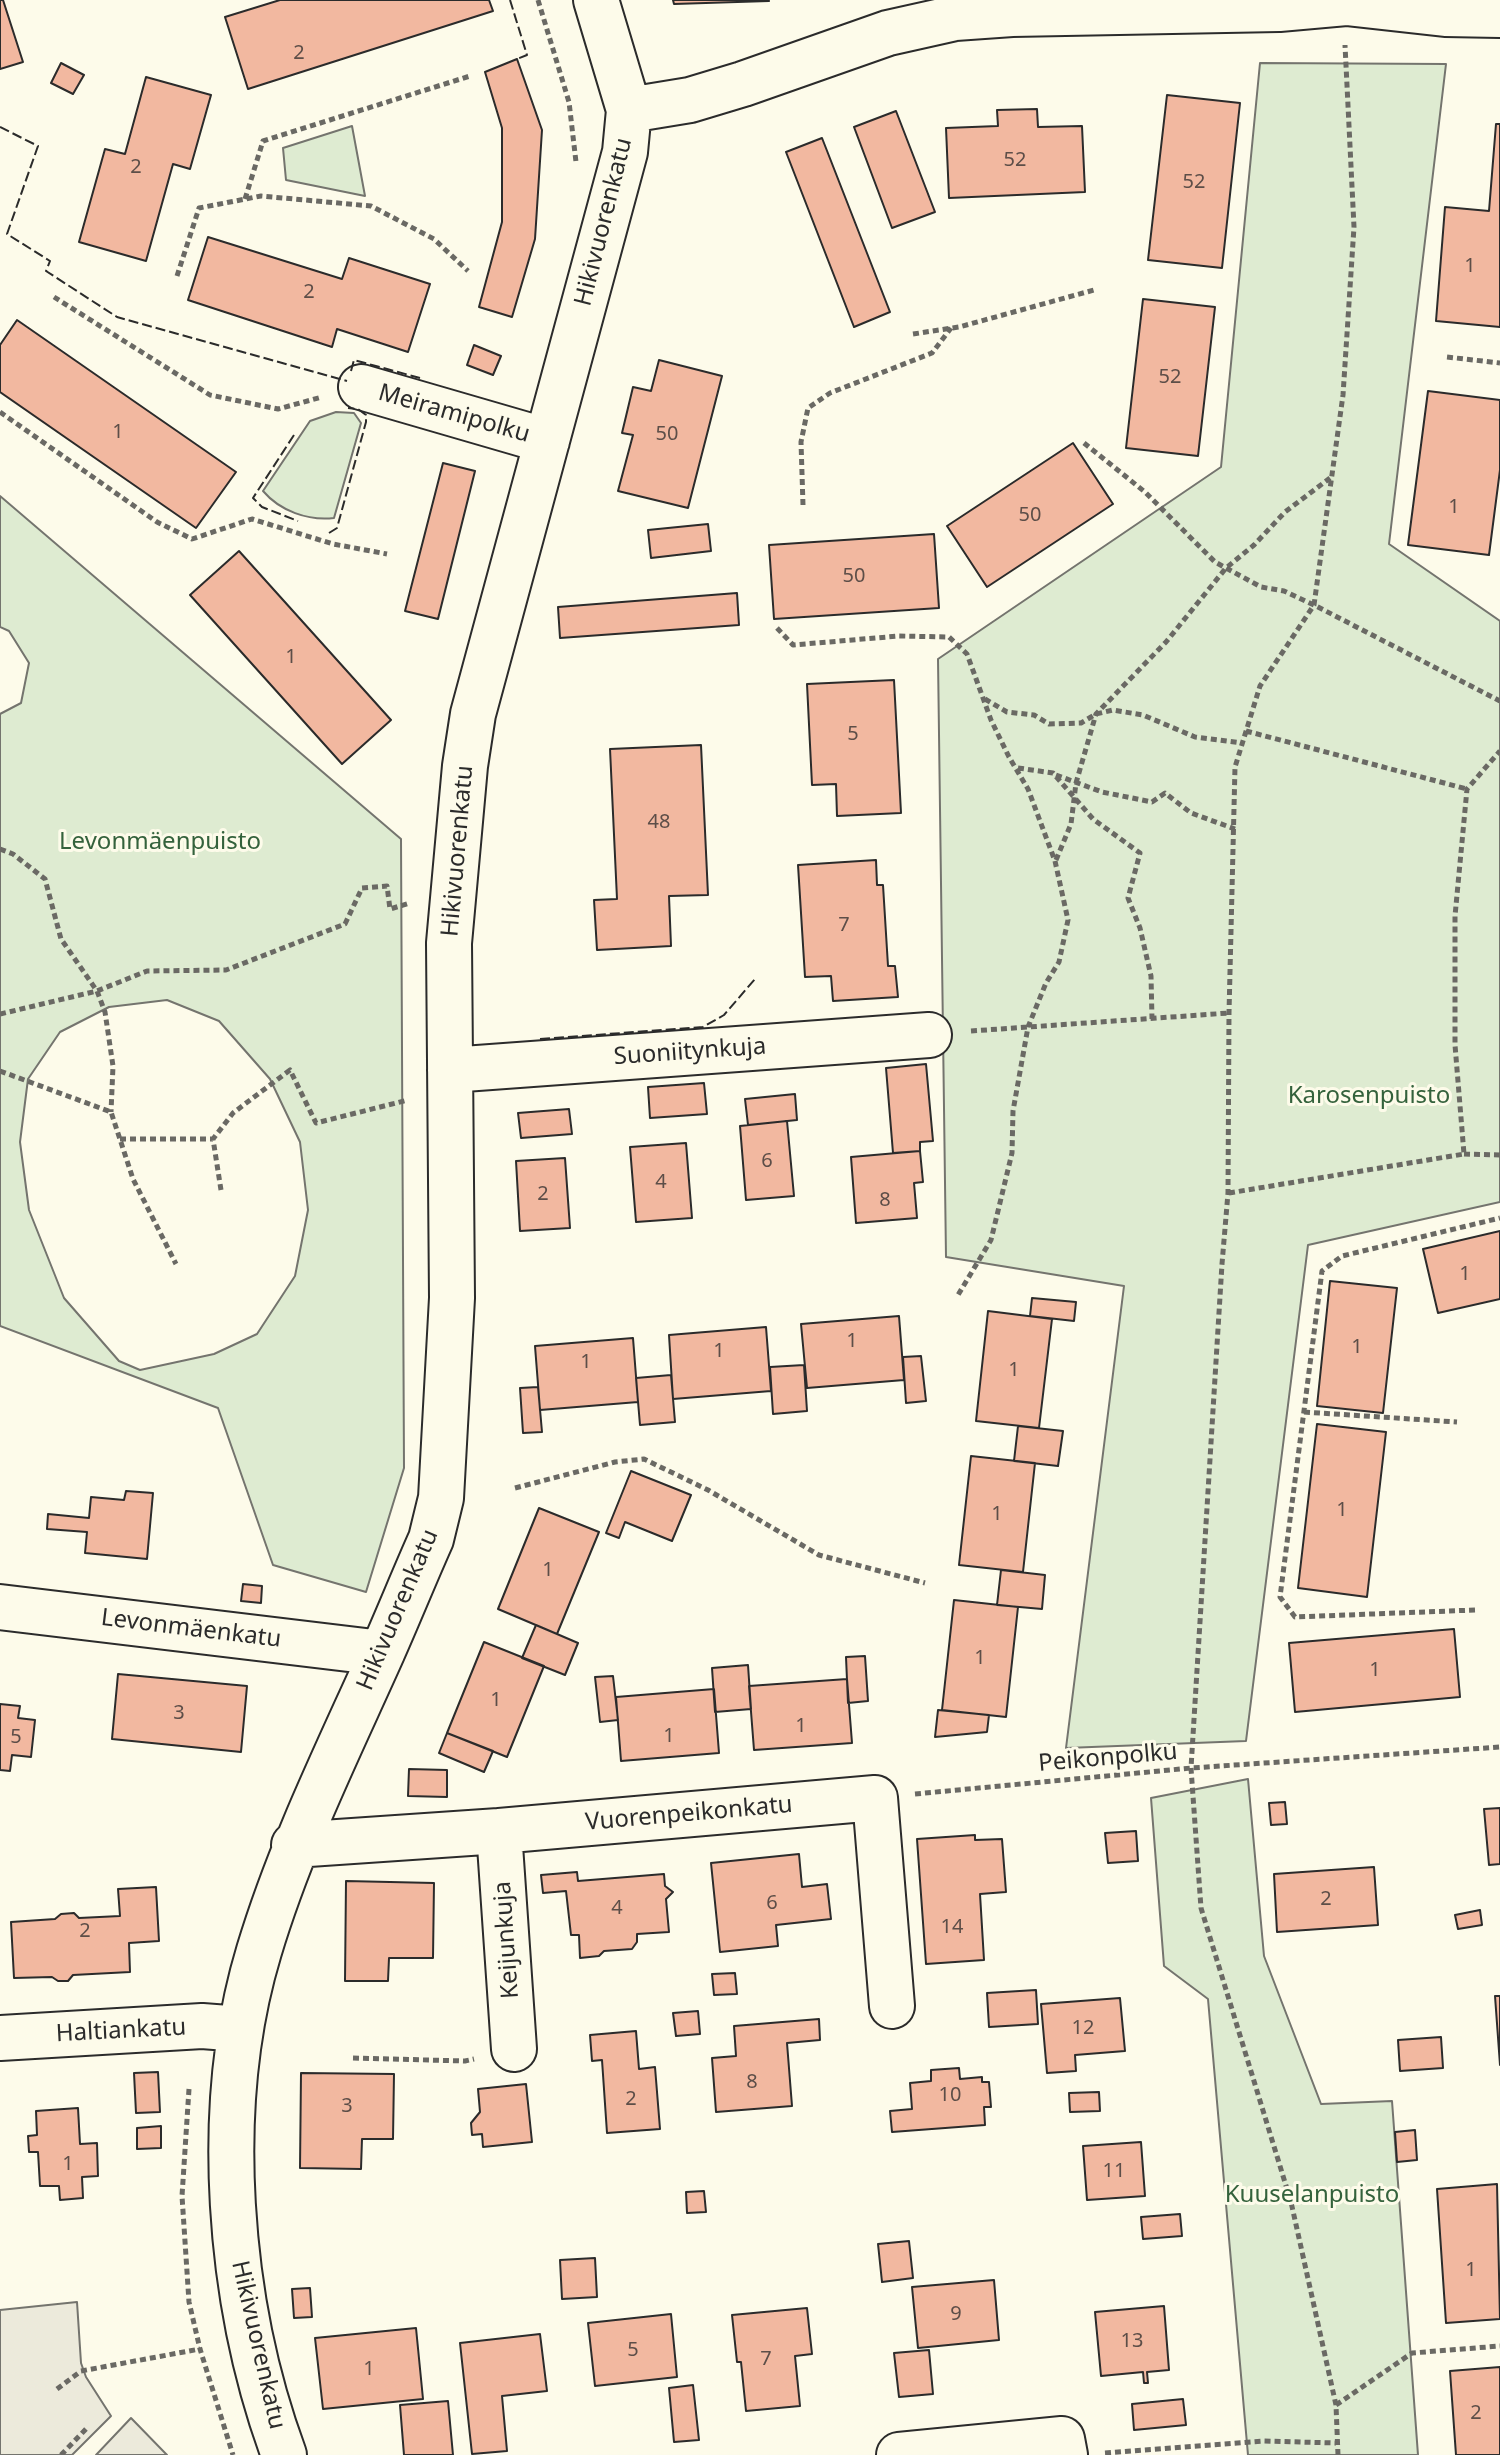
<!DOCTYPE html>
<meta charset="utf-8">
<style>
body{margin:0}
canvas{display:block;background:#fdfbea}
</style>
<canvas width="1500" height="2455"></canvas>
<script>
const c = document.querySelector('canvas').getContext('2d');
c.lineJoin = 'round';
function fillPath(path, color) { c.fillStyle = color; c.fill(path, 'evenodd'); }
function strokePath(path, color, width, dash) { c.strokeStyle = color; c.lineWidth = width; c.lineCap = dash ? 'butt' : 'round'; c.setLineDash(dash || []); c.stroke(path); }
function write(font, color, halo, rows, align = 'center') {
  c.font = font + ' "Noto Sans",sans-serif'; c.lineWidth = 6; c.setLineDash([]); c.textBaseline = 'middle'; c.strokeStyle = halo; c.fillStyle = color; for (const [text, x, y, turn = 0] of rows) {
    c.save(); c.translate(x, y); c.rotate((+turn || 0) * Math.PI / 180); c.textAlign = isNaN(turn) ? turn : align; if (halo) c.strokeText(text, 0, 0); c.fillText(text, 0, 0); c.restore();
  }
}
const green = new Path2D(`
 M1260,63L1446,64L1389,544L1500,621V1202L1308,1245L1246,1741L1066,1748L1124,1286L946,1257L938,659L1221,467Z
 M352,126L365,196L286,180L283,148Z
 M336,412L354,413L361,423L334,518C308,521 280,511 263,491L310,421Z
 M0,496L401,839L404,1468L366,1592L273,1565L218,1408L0,1326V714L21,703L29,663L9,631L0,627ZM167,1000L219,1021L270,1079L300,1142L308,1210L295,1276L257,1334L214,1354L140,1370L119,1361L64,1298L29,1210L20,1142L28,1079L60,1032L109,1007Z
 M1248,1779L1264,1956L1321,2104L1392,2101L1418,2455H1248L1208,1999L1164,1966L1151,1798Z`);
fillPath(green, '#deebd1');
strokePath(green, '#74746e', 2);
const parking = new Path2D(`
 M77,2302L81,2363L86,2377L111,2416L72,2455H0V2310Z
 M131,2418L167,2455H96Z`);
fillPath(parking, '#eceadb');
strokePath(parking, '#74746e', 2);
const building = new Path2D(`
 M0,0H3L23,62L0,69Z
 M280,0H489L493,11L248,89L225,17Z
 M673,0H768L769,1L674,4Z
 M517,59L542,130L535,239L512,317L479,307L502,222V128L485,72Z
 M61,63L84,75L73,94L51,83Z
 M146,77L211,95L190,169L173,164L146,261L79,242L105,149L125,154Z
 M1167,95L1240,103L1222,268L1148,260Z
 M1037,109L1038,127L1082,126L1085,192L949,198L946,128L998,126L997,110Z
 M896,111L935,212L892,228L854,127Z
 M1496,124H1500V327L1436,321L1445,207L1489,211Z
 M822,138L890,312L854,327L786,152Z
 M208,237L342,279L349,258L430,284L408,352L337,329L332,347L188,300Z
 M1143,299L1215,307L1198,456L1126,448Z
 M17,320L236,472L196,528L0,392V345Z
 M474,345L501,356L493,375L467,365Z
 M659,360L722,376L688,508L618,491L633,435L622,433L633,387L651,391Z
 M1428,391L1500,400V470L1489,555L1408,545Z
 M1073,443L1113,504L987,587L947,526Z
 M443,463L475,471L438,619L405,611Z
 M708,524L711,551L651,558L648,530Z
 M934,534L939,608L774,619L769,545Z
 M239,551L391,720L342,764L190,595Z
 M737,593L739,625L560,638L558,607Z
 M894,680L901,813L837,816L836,784L812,785L807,684Z
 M701,745L708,895L669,896L671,946L597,950L594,900L617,899L610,749Z
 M876,860L877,885H883L888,966H895L898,997L833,1001L831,976L805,977L798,865Z
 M926,1064L933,1141L920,1142V1151L893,1153L886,1068Z
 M704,1083L707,1114L650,1118L648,1087Z
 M795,1094L797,1120L748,1125L745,1099Z
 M569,1109L572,1134L521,1138L518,1113Z
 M787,1121L794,1196L746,1200L740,1126Z
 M686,1143L692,1218L636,1222L630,1147Z
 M920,1151L923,1182L914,1183L917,1218L856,1223L851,1157Z
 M565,1158L570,1228L520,1231L516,1161Z
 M1500,1231V1299L1438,1313L1423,1249Z
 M1330,1281L1397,1288L1383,1413L1317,1406Z
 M1032,1298L1076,1302L1074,1321L1030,1316Z
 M988,1311L1052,1319L1039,1428L976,1421Z
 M899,1316L904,1380L807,1388L801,1324Z
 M766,1327L771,1391L673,1399L669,1335Z
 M633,1338L638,1402L540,1410L535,1346Z
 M921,1356L926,1401L906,1403L903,1357Z
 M804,1365L807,1411L773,1414L770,1367Z
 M671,1375L675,1422L640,1425L636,1378Z
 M538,1387L542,1432L523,1433L520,1388Z
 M1317,1424L1386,1432L1367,1597L1298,1588Z
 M1018,1426L1063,1431L1058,1466L1014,1461Z
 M971,1456L1035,1463L1023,1572L959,1565Z
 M631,1471L691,1495L672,1541L625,1522L619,1538L606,1533Z
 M126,1491L153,1493L147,1559L85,1553L87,1532L47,1529L48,1514L89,1518L91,1497L124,1500Z
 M539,1508L599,1532L557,1634L498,1609Z
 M1001,1570L1045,1575L1042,1609L997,1605Z
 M243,1584L262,1586L261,1603L241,1601Z
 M954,1600L1018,1607L1006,1717L942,1710Z
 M536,1625L578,1643L565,1675L522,1658Z
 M1454,1629L1460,1697L1295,1712L1289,1643Z
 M484,1642L544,1666L507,1757L447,1733Z
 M865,1656L868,1701L848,1703L846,1657Z
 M748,1665L751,1709L715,1712L712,1668Z
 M118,1674L247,1686L241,1752L112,1739Z
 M613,1676L618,1720L600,1722L595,1677Z
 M847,1679L852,1743L754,1750L749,1686Z
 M714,1689L719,1753L621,1761L616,1697Z
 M0,1704L20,1706L18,1718L35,1720L31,1757L12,1755L10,1771L0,1770Z
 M938,1710L989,1715L987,1732L935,1737Z
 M447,1733L493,1751L484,1772L439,1753Z
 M409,1769L447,1770V1797L408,1796Z
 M1285,1802L1287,1824L1271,1825L1269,1803Z
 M1500,1808V1864L1489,1865L1484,1809Z
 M1136,1831L1138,1861L1108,1863L1105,1833Z
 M975,1835V1840L1002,1839L1006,1892L980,1894L984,1960L926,1964L917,1839Z
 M799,1854L802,1887L827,1884L831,1919L776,1925L778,1946L720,1952L711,1863Z
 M1374,1867L1378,1925L1277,1932L1274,1874Z
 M577,1872L578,1881L664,1874L665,1886L673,1892L666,1899L669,1932L637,1934V1942L632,1949L604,1951L599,1956L580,1958L579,1935H571L566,1891L543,1893L541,1875Z
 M346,1881L434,1883L433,1958H389L388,1981H345Z
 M156,1887L159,1941L129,1943L130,1972L73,1975L68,1981H58L52,1977L14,1978L11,1922L55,1919L61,1914L74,1913L79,1918L120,1916L118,1889Z
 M1480,1910L1482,1925L1458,1929L1455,1915Z
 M735,1973L737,1994L714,1995L712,1974Z
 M1036,1990L1038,2024L989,2027L987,1993Z
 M1495,1996H1500V2065Z
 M1120,1998L1125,2051L1075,2055L1076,2071L1047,2073L1041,2004Z
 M698,2011L700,2034L676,2036L673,2013Z
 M819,2019L820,2040L787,2043L792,2106L716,2112L712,2058L736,2056L734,2026Z
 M636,2031L639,2069L655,2067L660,2129L607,2133L602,2060L592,2061L590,2035Z
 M1441,2037L1443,2068L1400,2071L1398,2040Z
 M959,2068L960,2079L982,2077V2082H989L991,2107H984L985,2125L892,2132L890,2111L912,2109L910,2083L931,2081V2070Z
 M158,2072L160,2112L136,2113L134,2073Z
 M301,2073L394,2074L393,2139H362L361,2169L300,2168Z
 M526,2084L532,2142L483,2147L482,2134L472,2135L471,2123L480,2112L478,2089Z
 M1099,2092L1100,2111L1070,2112L1069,2093Z
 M78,2108L80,2144L97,2143L98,2176L82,2177L83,2198L60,2200L59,2186H40L38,2152H29L28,2136L37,2135L36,2111Z
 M161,2126V2148L137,2149V2128Z
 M1415,2130L1417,2160L1397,2162L1395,2132Z
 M1141,2142L1145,2196L1087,2200L1083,2146Z
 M1497,2184L1500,2319L1446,2323L1437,2189Z
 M704,2191L706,2212L687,2213L686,2192Z
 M1180,2214L1182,2236L1143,2239L1141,2217Z
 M909,2241L913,2278L882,2282L878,2244Z
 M595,2258L597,2297L562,2299L560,2260Z
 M994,2280L999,2340L918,2348L912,2287Z
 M310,2288L312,2317L294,2318L292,2289Z
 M1164,2306L1169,2370L1147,2372L1148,2383H1144L1143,2372L1101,2376L1095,2312Z
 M807,2308L812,2354L795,2356L800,2406L746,2411L741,2362H737L732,2315Z
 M671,2314L677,2377L595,2386L588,2323Z
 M416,2328L423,2399L323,2409L315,2338Z
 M540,2334L547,2391L502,2396L507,2451L472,2454L460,2343Z
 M929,2350L933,2394L899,2397L894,2353Z
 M1500,2367V2455H1456L1450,2371Z
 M693,2385L699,2440L674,2442L669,2388Z
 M1183,2399L1186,2425L1134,2430L1132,2404Z
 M448,2401L453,2455H404L400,2405Z`);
fillPath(building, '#f2b8a0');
strokePath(building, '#2b2b2b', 2);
const minor = new Path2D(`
 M629,110L690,100L743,84L888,33L955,18L1012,14L1279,9L1346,3L1445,14L1500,15
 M361,387L547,441
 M450,1070L929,1035
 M0,1607L382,1653
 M499,1831L514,2049
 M294,1845L499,1831L875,1798L892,2006
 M0,2038L202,2026L241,2029
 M284,2455C228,2304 212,2106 259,1951C290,1848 337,1753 381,1655C398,1617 414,1577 431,1539L441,1498L452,1298L449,943L465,766L473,714L625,152L629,110L596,0
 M899,2455L1062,2439L1065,2455`);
strokePath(minor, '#2b2b2b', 48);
strokePath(new Path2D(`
 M538,0L569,102L576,162
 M245,199L263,141L470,76
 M177,276L199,208L261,196L371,206L434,239L468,271
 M54,297L210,395L278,409L322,397
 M913,334L959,327L1094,290
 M1447,357L1500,363
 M0,412L157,522L192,539L252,519L333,544L387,554
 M1084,443L1145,492L1215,562L1261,587L1284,591L1314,605L1500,701
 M803,505L801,442L808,408L830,393L932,353L951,328
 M777,628L793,645L899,636L949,637L967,654L991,720L1009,757L1028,789L1055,861L1068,920L1059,962L1046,983L1028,1027L1013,1111L1012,1153L991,1240L958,1295
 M985,699L1007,712L1034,715L1049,724L1081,723L1096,714L1113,710L1143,715L1195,737L1242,743
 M1246,731L1467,789
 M1018,768L1053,773L1093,819L1140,853L1128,898L1140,928L1151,976L1152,1019
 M1056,775L1102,792L1152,802L1165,793L1191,813L1235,829
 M0,849L13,854L45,879L61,939L97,991L105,1012L113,1066L111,1112
 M1056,860L1071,824L1076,783L1096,714L1166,642L1226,568L1254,545L1285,512L1330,478
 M0,1014L97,991L147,971L226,970L345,924L362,888L387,886L390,909L410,903
 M971,1031L1229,1013
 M0,1071L111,1112L133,1179L176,1264
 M120,1139H213
 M1464,1154L1500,1155
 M221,1190L213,1139L233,1113L290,1070L316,1123L408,1100
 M1229,1193L1464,1154L1455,1045V916L1467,789L1500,751
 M1304,1412L1457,1422
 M515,1488L615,1462L644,1459L708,1490L819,1555L925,1583
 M1475,1610L1295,1617L1280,1597L1322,1271L1342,1256L1500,1218
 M915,1794L1191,1768L1500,1747
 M353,2058L465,2061L474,2059
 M189,2089L182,2196L189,2302L200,2349L233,2455
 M57,2389L81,2371L200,2349
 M1336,2405L1412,2353L1500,2346
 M1105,2453L1263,2441L1336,2443
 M61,2455L86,2429
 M1338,2455L1336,2405L1291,2202L1201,1908L1191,1768L1222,1264L1228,1193L1229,1013L1235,767L1260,686L1314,605L1343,395L1354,227L1345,45`), '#6a6964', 5, [6, 4]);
strokePath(minor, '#fdfbea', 44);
strokePath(new Path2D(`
 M510,0L527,55L517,59
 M0,127L38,146L7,234L50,261L46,271L117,317L347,381
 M351,371L354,360L420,378
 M294,435L253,498L262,507L298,521
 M329,533L337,528L366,422V415L358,409L348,408
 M540,1039L703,1027L724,1015L755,979`), '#2b2b2b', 2, [10, 4]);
write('20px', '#5d4e48', null, [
 ["2",299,53],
 ["52",1015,160],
 ["2",136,167],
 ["52",1194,182],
 ["1",1470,266],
 ["2",309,292],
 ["52",1170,377],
 ["1",118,432],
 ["50",667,434],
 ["1",1454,507],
 ["50",1030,515],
 ["50",854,576],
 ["1",291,657],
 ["5",853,734],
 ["48",659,822],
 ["7",844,925],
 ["6",767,1161],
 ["4",661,1182],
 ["2",543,1194],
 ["8",885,1200],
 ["1",1465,1274],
 ["1",852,1341],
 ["1",1357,1347],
 ["1",719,1351],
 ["1",586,1362],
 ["1",1014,1370],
 ["1",1342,1510],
 ["1",997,1514],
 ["1",548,1570],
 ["1",980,1658],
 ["1",1375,1670],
 ["1",496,1700],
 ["3",179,1713],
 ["1",801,1726],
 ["1",669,1736],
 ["5",16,1737],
 ["2",1326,1899],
 ["6",772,1903],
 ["4",617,1908],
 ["14",952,1927],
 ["2",85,1931],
 ["12",1083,2028],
 ["8",752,2082],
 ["10",950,2095],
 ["2",631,2099],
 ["3",347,2106],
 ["1",68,2164],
 ["11",1114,2171],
 ["1",1471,2270],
 ["9",956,2314],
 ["13",1132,2341],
 ["5",633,2350],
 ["7",766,2359],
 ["1",369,2369],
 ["2",1476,2413]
]);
write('24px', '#2b2b2b', '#fdfbea', [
 ["Hikivuorenkatu",604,222,-76],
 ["Meiramipolku",454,414,16],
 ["Hikivuorenkatu",458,851,-85],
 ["Suoniitynkuja",690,1052,-4],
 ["Hikivuorenkatu",398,1610,-67],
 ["Levonmäenkatu",191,1629,7],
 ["Peikonpolku",1108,1758,-5],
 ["Vuorenpeikonkatu",689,1814,-5],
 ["Keijunkuja",507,1940,-94],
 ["Haltiankatu",121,2031,-3],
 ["Hikivuorenkatu",258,2345,77]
]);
write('24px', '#34623c', '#fdfbea', [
 ["Levonmäenpuisto",160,842],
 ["Karosenpuisto",1369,1096],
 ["Kuuselanpuisto",1312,2195]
]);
</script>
